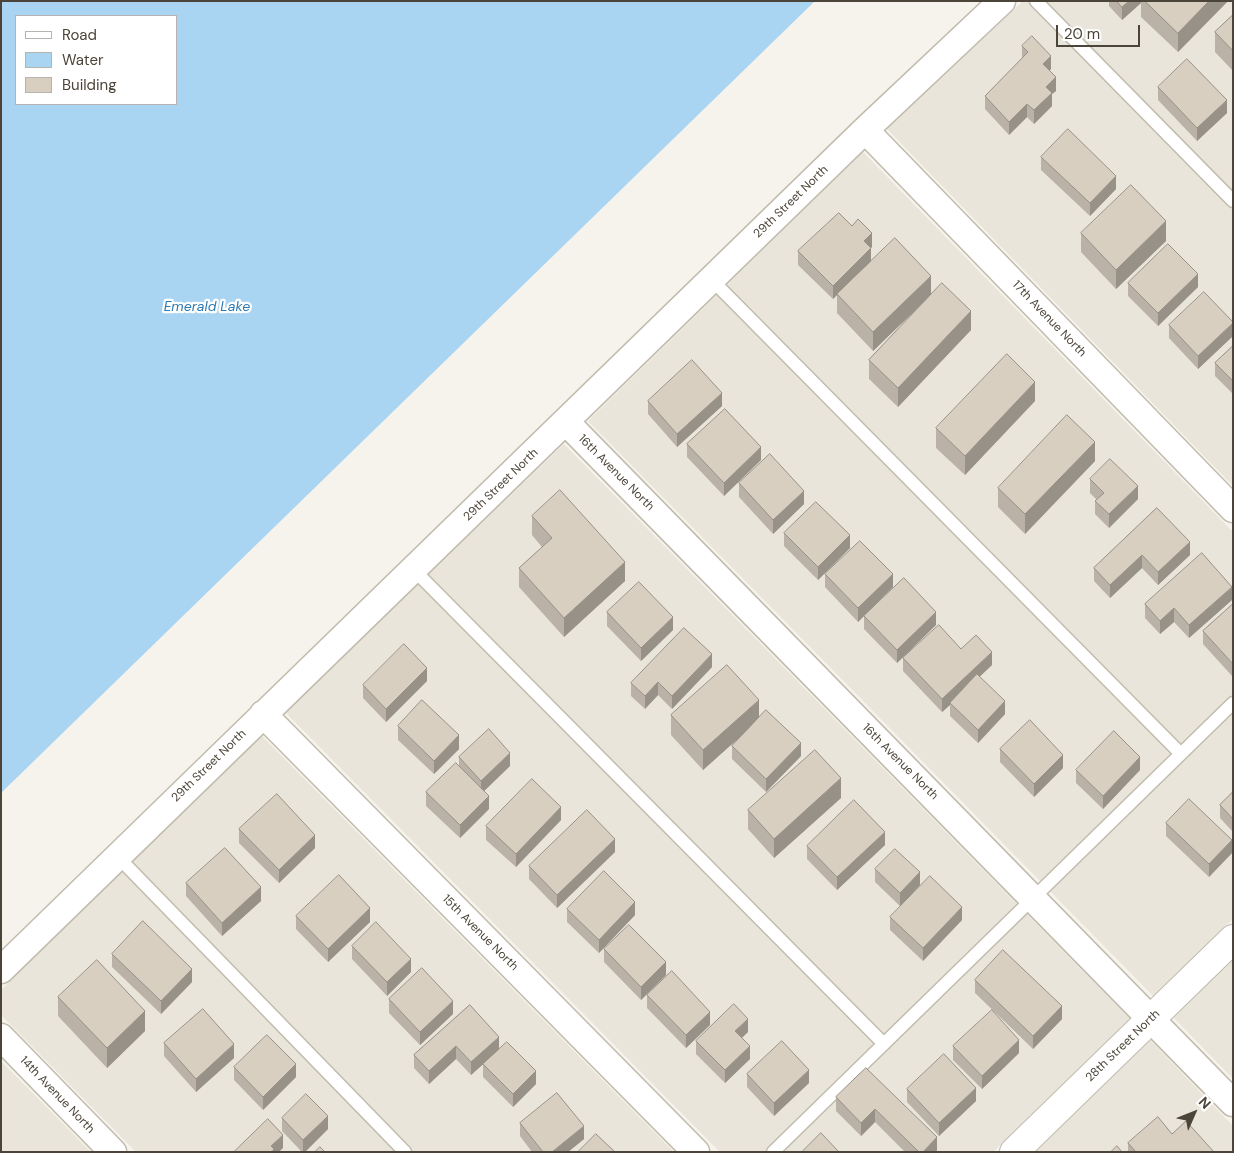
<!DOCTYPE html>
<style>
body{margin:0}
#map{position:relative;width:1234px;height:1153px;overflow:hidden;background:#f6f3ec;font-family:"DM Sans",sans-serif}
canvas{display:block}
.frame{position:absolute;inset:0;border:2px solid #4b4439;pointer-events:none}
.legend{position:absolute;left:15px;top:15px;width:162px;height:90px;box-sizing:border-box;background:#fff;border:1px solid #b7b4b0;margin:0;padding:6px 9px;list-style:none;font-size:15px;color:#4b4439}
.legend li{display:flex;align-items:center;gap:10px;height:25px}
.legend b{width:25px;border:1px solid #b7b4b0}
.north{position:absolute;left:1169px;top:1088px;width:50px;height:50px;-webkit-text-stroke:4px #fff;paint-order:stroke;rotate:46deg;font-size:14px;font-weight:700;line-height:20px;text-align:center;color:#4b4439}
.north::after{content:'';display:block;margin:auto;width:18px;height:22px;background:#4b4439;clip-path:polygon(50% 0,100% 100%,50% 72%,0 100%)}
.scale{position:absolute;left:1056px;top:25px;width:84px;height:22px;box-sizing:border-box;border:2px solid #4b4439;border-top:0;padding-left:6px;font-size:15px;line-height:18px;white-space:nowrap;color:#4b4439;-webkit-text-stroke:4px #fff;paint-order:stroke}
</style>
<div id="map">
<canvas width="1234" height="1153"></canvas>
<div class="frame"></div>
<ul class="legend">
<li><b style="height:6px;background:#fff"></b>Road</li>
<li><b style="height:14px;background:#a9d4f2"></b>Water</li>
<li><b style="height:14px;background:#d8cfc1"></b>Building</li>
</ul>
<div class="north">N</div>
<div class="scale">20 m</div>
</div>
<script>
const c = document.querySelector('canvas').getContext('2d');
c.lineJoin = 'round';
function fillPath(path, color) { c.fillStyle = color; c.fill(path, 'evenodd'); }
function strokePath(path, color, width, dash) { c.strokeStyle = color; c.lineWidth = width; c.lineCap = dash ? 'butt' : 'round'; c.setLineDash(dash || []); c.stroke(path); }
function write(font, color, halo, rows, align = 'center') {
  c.font = font + ' "DM Sans",sans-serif'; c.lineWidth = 4.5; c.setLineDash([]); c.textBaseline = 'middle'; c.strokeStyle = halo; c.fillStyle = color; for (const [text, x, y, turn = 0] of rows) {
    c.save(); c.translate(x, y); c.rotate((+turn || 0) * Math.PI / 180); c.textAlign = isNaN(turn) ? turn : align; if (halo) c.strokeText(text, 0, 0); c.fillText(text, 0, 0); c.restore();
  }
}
fillPath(new Path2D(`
 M1023,1H1233V486L887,129Z
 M863,152L1233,532V919L1154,997L588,421Z
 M564,444L1130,1019L993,1152H720L285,712Z
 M261,735L674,1152H136L1,1015V990Z
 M1233,959V1079L1173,1017Z
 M1150,1040L1233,1126V1152H1034Z
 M1,1061L91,1152H1Z`), '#eae5da');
fillPath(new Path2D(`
 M1,1H815L1,793ZM16,16H176V104H16Z`), '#a9d4f2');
const service = new Path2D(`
 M1036,1L1233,201
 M712,280L1181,754
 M413,569L884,1044
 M117,856L405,1152
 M773,1152L1233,703`);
const minor = new Path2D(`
 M865,130L1233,509
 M566,422L1233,1103
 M263,714L696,1152
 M1,970L865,130L1002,1
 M1,1037L113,1152`);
const tertiary = new Path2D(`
 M1014,1152L1233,939`);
strokePath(service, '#c2bbae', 15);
strokePath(minor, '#c2bbae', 29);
strokePath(tertiary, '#c2bbae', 30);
strokePath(service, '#fff', 12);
strokePath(minor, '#fff', 26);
strokePath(tertiary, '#fff', 28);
fillPath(new Path2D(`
 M1109,1H1228L1178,52L1141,17V3L1122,20L1109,6Z
 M1233,15V71L1215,52V32Z
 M1022,46L1051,69L1049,71L1056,91L1052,94V106L1034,124L1027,117L1009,135L985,109V96L1022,59Z
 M1158,87L1227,113L1197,141L1158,100Z
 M1041,157L1116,189L1090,216L1041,170Z
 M852,226L872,247L871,248V261L931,295L971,330L898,407L869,379V360L926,300L873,351L837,313V295L833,299L798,265V251Z
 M1081,233L1166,241L1116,289L1081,252Z
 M1128,283L1198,287L1158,326L1128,296Z
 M1233,322V336L1198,369L1169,338V325Z
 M1233,346V394L1215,376V363Z
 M648,401L722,406L677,447L648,414Z
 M1035,401L965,475L936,448V428Z
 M687,444L761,460L724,496L687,457Z
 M1095,461L1025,534L998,507V488Z
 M1090,479L1138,499L1109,528L1095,514V501L1097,500L1090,493Z
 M739,483L804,504L773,534L739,497Z
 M1157,508L1190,555L1158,585L1142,568L1110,598L1094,581V568Z
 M532,516L625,581L564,637L519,587V568L542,547L532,535Z
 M784,533L850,548L818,580L784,546Z
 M825,574L893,587L858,622L825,587Z
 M1232,600L1189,638L1174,622L1160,634L1145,618V604Z
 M1233,604V677L1203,644V631Z
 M607,612L673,630L641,661L607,626Z
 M864,616L936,625L897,663L864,629Z
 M961,649L992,665L979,677L1005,714L978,743L950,716V705L942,712L903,671V658Z
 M712,667L672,709L658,695L645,709L631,696V683Z
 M427,681L386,722L363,698V685Z
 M671,715L759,717L801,756L766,792L732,759V746L744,733L703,770L671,735Z
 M398,726L459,749L434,774L398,740Z
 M1000,749L1063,768L1034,797L1000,762Z
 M459,757L510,766L484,791L489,809L460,838L426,806V792L459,766Z
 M1076,770H1140L1103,809L1076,783Z
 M1233,792V832L1220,818V805Z
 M841,798L774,858L748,829V810Z
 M561,820L516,867L486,840V826Z
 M1166,823L1232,853L1209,877L1166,836Z
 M239,829L315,848L279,883L239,843Z
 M885,845L837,890L807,859V846Z
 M615,852L557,908L529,879V866Z
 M875,869L920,885L900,906L875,882Z
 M186,883L261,901L222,936L186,896Z
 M567,909L635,915L599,953L567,922Z
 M296,916L370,922L328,962L296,929Z
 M890,917L962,920L923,961L890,930Z
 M352,946L411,972L387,996L352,959Z
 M604,949L666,975L641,1000L604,962Z
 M112,954L192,982L161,1014L112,967Z
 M975,980L1062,1019L1033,1049L975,993Z
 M647,995L710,1025L686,1048L647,1008Z
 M58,997L145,1031L107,1068L58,1016Z
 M389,999L453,1014L420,1045L389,1013Z
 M470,1005L499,1050L536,1084L513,1107L483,1077V1064L490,1058L471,1075L456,1059L429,1084L414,1068V1055Z
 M748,1032L742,1038L750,1059L725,1083L696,1054V1041Z
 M164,1043L234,1058L196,1092L164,1056Z
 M953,1046L1019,1053L982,1089L953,1060Z
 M234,1067L296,1077L263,1110L234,1080Z
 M866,1068L937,1150L936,1152H905L875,1122L861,1136L836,1111V1097Z
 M747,1074L809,1083L774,1116L747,1087Z
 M907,1089L976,1101L939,1136L907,1102Z
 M282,1118L328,1129L305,1152H302L282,1131Z
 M520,1123L584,1139L568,1152H532L520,1136Z
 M1128,1143L1214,1152H1128Z`), '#bab2a6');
fillPath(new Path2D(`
 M1129,1H1141V3L1122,20V7Z
 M1209,1H1228L1178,52V33Z
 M1051,56V69L1043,78V64Z
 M1056,77V91L1052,94V106L1034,124V110L1046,87Z
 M1227,100V113L1197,141V128Z
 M1027,104V117L1009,135V122Z
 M1116,176V189L1090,216V203Z
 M1166,221V241L1116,289V270Z
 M872,233V247L864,254V241Z
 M871,248V262L837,294V295L833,299V286Z
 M1198,274V287L1158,326V313Z
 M931,276V295L873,351V332Z
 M971,311V330L898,407V388Z
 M1233,323V336L1198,369V356Z
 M1035,382V401L965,475V456Z
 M722,393V406L677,447V434Z
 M1095,442V461L1025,534V514Z
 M761,447V460L724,496V483Z
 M1138,486V499L1109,528V514Z
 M804,491V504L773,534V520Z
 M850,535V548L818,580V567Z
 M1190,542V555L1158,585V572Z
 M1142,555V568L1110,598V585Z
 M625,562V581L564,637V618Z
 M893,574V587L858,622V608Z
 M1232,587V600L1189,638V625Z
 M1174,608V622L1160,634V621Z
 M936,612V625L897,663V650Z
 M673,617V630L641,661V648Z
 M992,652V665L951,704L950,703V705L942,712V699Z
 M712,654V667L672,709V696Z
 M427,668V681L386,722V709Z
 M658,682V695L645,709V696Z
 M759,700V720L703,770V750Z
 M1005,701V714L978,743V730Z
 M459,735V749L434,774V761Z
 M801,743V756L766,792V779Z
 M510,753V766L481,794V781Z
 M1063,755V768L1034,797V784Z
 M1140,757V770L1103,809V796Z
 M841,778V798L774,858V839Z
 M489,796V809L460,838V825Z
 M561,807V820L516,867V854Z
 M885,832V845L837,890V877Z
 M315,835V848L279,883V870Z
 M615,839V852L557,908V895Z
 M1232,840V853L1209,877V864Z
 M920,872V885L900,906V893Z
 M261,887V901L222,936V923Z
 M635,902V915L599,953V940Z
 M962,907V920L923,961V948Z
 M370,908V922L328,962V949Z
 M411,959V972L387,996V982Z
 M666,962V975L641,1000V987Z
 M192,969V982L161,1014V1001Z
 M453,1001V1014L420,1045V1032Z
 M1062,1006V1019L1033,1049V1036Z
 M145,1011V1031L107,1068V1048Z
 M710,1012V1025L686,1048V1035Z
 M748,1019V1032L735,1044V1031Z
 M499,1037V1050L471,1075V1062Z
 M1019,1040V1053L982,1089V1076Z
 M234,1044V1058L196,1092V1079Z
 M456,1046V1059L429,1084V1071Z
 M750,1046V1059L725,1083V1070Z
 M296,1064V1077L263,1110V1097Z
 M809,1070V1083L774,1116V1103Z
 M536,1071V1084L513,1107V1094Z
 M976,1088V1101L939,1136V1123Z
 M875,1109V1122L861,1136V1123Z
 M328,1116V1129L305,1152H303V1140Z
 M584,1126V1139L568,1152H552Z
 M283,1135V1148L279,1152H271V1146Z
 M937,1137V1150L936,1152H923Z`), '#979187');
const building = new Path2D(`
 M1117,1H1129L1122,7Z
 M1145,1H1209L1178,33Z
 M1233,15V51L1215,32Z
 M1032,36L1051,56L1043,64L1056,77L1046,87L1052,93L1034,110L1027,104L1009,122L985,96L1028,52L1022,46Z
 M1187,59L1227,100L1197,128L1158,87Z
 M1068,129L1116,176L1090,203L1041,157Z
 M1131,185L1166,221L1116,270L1081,233Z
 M839,213L852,226L858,219L872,233L864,241L871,248L833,286L798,251Z
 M895,238L931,276L873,332L837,294Z
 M1168,244L1198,274L1158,313L1128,283Z
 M942,283L971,311L898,388L869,360Z
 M1204,292L1233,322V323L1198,356L1169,325Z
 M1233,346V381L1215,363Z
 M1007,354L1035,382L965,456L936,428Z
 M692,360L722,393L677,434L648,401Z
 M725,409L761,447L724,483L687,444Z
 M1067,415L1095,442L1025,514L998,488Z
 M770,454L804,491L773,520L739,483Z
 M1110,459L1138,486L1109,514L1095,501L1104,493L1090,479Z
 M560,490L625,562L564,618L519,568L552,538L532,516Z
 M816,502L850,535L818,567L784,533Z
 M1157,508L1190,542L1158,572L1142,555L1110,585L1094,568Z
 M860,541L893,574L858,608L825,574Z
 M1202,553L1232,587L1189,625L1174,608L1160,621L1145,604Z
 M904,578L936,612L897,650L864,616Z
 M639,582L673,617L641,648L607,612Z
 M1233,604V664L1203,631Z
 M939,625L961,649L976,635L992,652L942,699L903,658Z
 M684,628L712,654L672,696L658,682L645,696L631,683Z
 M404,644L427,668L386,709L363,685Z
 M727,665L759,700L703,750L671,715Z
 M977,674L1005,701L978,730L950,703Z
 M422,700L459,735L434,761L398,726Z
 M766,710L801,743L766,779L732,746Z
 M1030,720L1063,755L1034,784L1000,749Z
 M489,729L510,753L481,781L459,757Z
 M1114,731L1140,757L1103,796L1076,770Z
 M815,750L841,778L774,839L748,810Z
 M456,763L489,796L460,825L426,792Z
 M532,779L561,807L516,854L486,826Z
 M1233,792V819L1220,805Z
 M277,794L315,835L279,870L239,829Z
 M1189,799L1232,840L1209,864L1166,823Z
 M854,800L885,832L837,877L807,846Z
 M587,810L615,839L557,895L529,866Z
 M225,848L261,887L222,923L186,883Z
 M895,849L920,872L900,893L875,869Z
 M604,871L635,902L599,940L567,909Z
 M339,875L370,908L328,949L296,916Z
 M930,876L962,907L923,948L890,917Z
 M143,921L192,969L161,1001L112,954Z
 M376,922L411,959L387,982L352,946Z
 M629,925L666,962L641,987L604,949Z
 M1003,950L1062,1006L1033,1036L975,980Z
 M97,960L145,1011L107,1048L58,997Z
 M422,968L453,1001L420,1032L389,999Z
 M672,971L710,1012L686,1035L647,995Z
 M734,1004L748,1019L735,1031L750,1046L725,1070L696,1041Z
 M470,1005L499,1037L471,1062L456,1046L429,1071L414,1055Z
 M203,1009L234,1044L196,1079L164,1043Z
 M992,1010L1019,1040L982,1076L953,1046Z
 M267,1035L296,1064L263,1097L234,1067Z
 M782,1041L809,1070L774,1103L747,1074Z
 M507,1042L536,1071L513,1094L483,1064Z
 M944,1054L976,1088L939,1123L907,1089Z
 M866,1068L937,1137L923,1152H919L875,1109L861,1123L836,1097Z
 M557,1093L584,1126L552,1152H543L520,1123Z
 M306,1094L328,1116L303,1140L282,1118Z
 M1158,1117L1172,1134L1186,1121L1214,1152H1136L1128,1143Z
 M268,1119L283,1135L271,1146L274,1149L272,1152H234Z
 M821,1133L839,1152H802Z
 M596,1134L615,1152H578Z
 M1117,1146L1122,1152H1111Z
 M320,1147L325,1152H315Z`);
fillPath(building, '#d8cfc1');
strokePath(building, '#979187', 1);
write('12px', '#4b4439', '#fff', [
 ["29th Street North",791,202,-44],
 ["17th Avenue North",1049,319,46],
 ["16th Avenue North",616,473,45],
 ["29th Street North",501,485,-44],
 ["16th Avenue North",900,762,45],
 ["29th Street North",209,766,-44],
 ["15th Avenue North",480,933,45],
 ["28th Street North",1123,1046,-44],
 ["14th Avenue North",57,1095,46]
]);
write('italic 14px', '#2e7ab2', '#fff', [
 ["Emerald Lake",207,307]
]);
</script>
